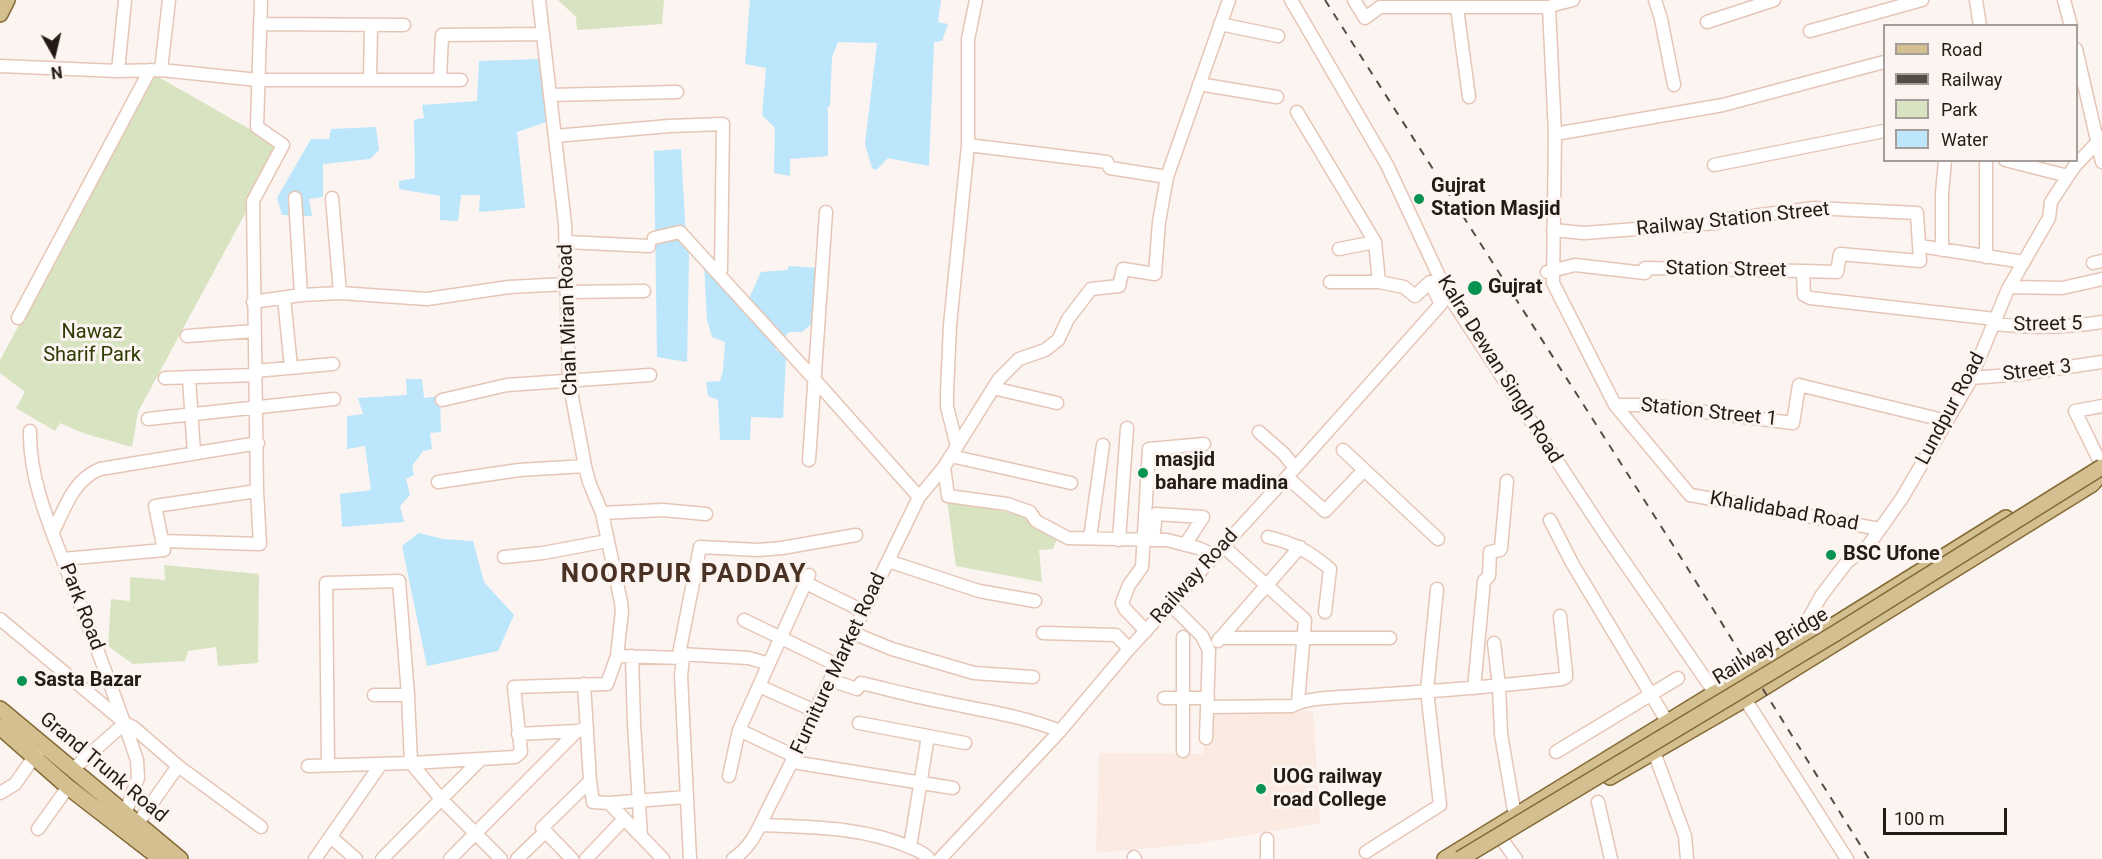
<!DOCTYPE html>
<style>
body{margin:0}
#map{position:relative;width:2102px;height:859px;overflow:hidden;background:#fbf4f1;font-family:Roboto,sans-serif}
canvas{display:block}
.legend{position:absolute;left:1883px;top:24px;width:195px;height:138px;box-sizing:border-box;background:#fbf4f1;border:2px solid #a59d99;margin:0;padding:8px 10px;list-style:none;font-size:18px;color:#251a14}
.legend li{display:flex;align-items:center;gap:12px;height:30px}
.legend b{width:30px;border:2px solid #a59d99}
.north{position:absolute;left:24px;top:24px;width:60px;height:60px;-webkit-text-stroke:4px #fbf4f1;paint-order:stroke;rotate:172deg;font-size:16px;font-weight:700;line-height:24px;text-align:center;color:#251a14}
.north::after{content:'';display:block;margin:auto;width:21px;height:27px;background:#251a14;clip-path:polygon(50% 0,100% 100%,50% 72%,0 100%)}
.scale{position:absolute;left:1883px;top:808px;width:124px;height:27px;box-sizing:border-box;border:3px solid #251a14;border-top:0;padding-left:8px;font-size:18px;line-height:21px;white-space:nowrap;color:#251a14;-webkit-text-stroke:4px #fbf4f1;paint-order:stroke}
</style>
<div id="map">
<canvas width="2102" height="859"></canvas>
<ul class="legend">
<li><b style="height:8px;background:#d4bf90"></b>Road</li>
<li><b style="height:8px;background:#554b45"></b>Railway</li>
<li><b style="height:16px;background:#d7e3c1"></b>Park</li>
<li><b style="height:16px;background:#bce6fb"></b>Water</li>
</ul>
<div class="north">N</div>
<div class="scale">100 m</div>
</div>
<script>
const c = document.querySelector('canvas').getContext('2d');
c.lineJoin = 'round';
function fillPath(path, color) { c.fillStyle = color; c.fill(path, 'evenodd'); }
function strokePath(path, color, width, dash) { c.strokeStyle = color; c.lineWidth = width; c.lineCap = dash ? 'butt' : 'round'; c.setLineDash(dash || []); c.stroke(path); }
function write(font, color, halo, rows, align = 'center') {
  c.font = font + ' Roboto,sans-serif'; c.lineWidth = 6; c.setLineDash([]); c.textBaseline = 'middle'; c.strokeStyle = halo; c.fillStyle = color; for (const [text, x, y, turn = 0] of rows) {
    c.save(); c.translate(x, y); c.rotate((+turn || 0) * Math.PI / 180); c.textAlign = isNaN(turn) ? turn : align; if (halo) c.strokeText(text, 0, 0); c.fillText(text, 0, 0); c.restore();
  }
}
fillPath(new Path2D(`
 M1209,709L1313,711L1320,823L1205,842L1204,843L1096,853L1099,753L1203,754Z`), '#faeae2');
fillPath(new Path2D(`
 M558,0H664L662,24L577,30L576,17Z
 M155,75L281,147L138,412L132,447L83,433L60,423L55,431L16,408L25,392L0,373V360Z
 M947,500L1030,517L1057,538L1053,549L1039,550L1042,582L956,566Z
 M164,565L259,574L258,663L218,666L216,647L188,651L185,661L133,664L108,646L111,599L130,601V577L165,580Z`), '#d7e3c1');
fillPath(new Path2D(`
 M750,0H941L938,22L948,24L942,41L934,42L929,166L888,158L876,170L872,168L865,144L877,43L838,42L832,57L830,105L827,109L828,112V156L790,159V176L774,173L775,128L762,115L766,68L745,64Z
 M541,59L549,121L517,132L525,208L479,212L480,195H461L458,221L440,220V196L399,189V181L415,178L414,120L424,118L422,105L477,101L479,61Z
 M376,127L379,150L370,159L323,164V197L309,199L312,216L282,215L277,198L311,139H329L331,129Z
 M681,149L685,222L689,256L687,362L657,357L654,151Z
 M704,264L745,307L761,272L787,270L789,266L820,268L814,322L802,332H789L775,349L786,357L783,418L751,417L750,440H720L718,400L708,396L706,382L720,381L723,371L725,342L712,337L707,320Z
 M406,379H422L424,398L440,396L441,432L430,433L432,449L423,451L412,466L414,475L406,479L410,495L400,506L404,522L342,527L340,494L371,490L365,446L347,449V416L363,414L358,398L407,395Z
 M419,533L443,539L473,541L484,582L514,615L498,651L427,666L402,546Z`), '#bce6fb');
const minor = new Path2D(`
 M539,0L565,224L569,381L585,466L589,482L602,513L621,602L622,611L617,656L683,658
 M1291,0L1387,165L1447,293L1605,534L1715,693
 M1354,0L1365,18L1380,7H1549
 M1557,0V4L1549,7L1555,134L1553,283L1615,405L1690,495L1880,529
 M1655,0L1661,19L1674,85
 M1976,0L1980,26
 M2064,0L2071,26
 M1557,4L1573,0
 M1457,8L1469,97
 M1707,22L1774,0
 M260,24L404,25
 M1220,24L1278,36
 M1810,31L1922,0
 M2076,49L2102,162
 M0,66L118,71L125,0
 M161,70L169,0
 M118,71L161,70L258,80H461
 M370,80L371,25
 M440,80L442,35L543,34
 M1199,84L1277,97
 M550,95L677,92
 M1297,112L1375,242L1379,282
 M1555,134L1723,105L1884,62
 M555,136L669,126L723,124L721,270
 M968,145L1107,162L1110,168L1167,177
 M2005,160L2068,176
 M1714,165L1884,131
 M295,198L301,295
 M332,198L340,293
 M1553,230L1584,233L1716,223L1722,220L1814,208L1917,213L1920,261L1840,254L1837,272L1803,271
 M654,238L680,232L815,380L919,497
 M566,242L649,246
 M1920,246L2024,262
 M1339,249L1375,242
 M1942,250V194L1945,160
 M1986,257V160
 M2093,263L2102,261
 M1547,272L1575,265L1645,273V268L1803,271L1804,295L1810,298L1995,319
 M1330,282H1379L1404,287L1415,296L1430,282L1441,304
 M2010,287L2062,288L2102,279
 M567,292L644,291
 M284,298L291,367
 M253,302L301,295L340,293L427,299L509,287L567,284
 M18,318L150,70
 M1994,324C2030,328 2066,328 2102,322
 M187,336L254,331
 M255,371L333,364
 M165,378L256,375
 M189,378L194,453
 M1971,378L2022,374L2102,362
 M993,388L1057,403
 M442,400L507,385L650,375
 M1615,405H1649L1793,423L1799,385L1947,421
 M2102,406L2075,411L2102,466
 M148,419L334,399
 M30,431C29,484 54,535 72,584C95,643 117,701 137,760L138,778L125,814
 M1259,432L1284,454L1295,468
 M957,446L947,407V392L950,325L968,145V39L976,0
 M1343,450L1438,539
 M951,456L1071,483
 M809,460L826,212
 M944,467L948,496L1007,504L1030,512L1036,521L1068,538L1167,540L1198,548L1214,555
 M1287,477L1325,511L1364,470
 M438,482L519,470L585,466
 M602,513L663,510L706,514
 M1550,520L1572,563L1668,723
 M53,532C65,508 73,480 100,469L258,443
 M1268,537C1294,543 1310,552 1330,569L1325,612
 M1090,538L1103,445
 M1119,540L1127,428
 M1153,540L1156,514L1203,517L1185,545
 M162,541L260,544L257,491
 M1223,546L1305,620L1298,702
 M504,557L543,553L607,541
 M63,559L164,550L155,506L257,491L253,201L283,145L257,127L261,0
 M888,561L979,591L1035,601
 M806,583L863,611
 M1170,604L1202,636L1209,651L1206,738
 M0,619L125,723L133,727L178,766L138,823
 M744,620L837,665
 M1146,631L1125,609L1122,603L1129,585L1142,567L1149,449L1204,444
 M853,633L892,649L974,673L1033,677
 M1043,633L1116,635L1129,649
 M1220,638H1390
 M1812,639L1807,631L1809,618L1821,596L1847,562L1868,546L1902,498L1969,383L2008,289L2049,218L2051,202L2074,167L2102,137
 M1218,641L1300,547
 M1494,643L1499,686L1501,734L1515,816
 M679,654L749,658L769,664
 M632,656L634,724L641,836
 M830,680L857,689L861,683C887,689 912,696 938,701C979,710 1020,715 1060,731
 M584,684L590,781L593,802L609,803L687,797
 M759,686L815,711
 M1474,688L1484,581L1489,576L1490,552L1500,550L1501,548L1507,481
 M374,695H408
 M1164,698H1208
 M1745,699L1847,859
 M1208,707L1292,706C1308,696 1353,697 1374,695C1437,691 1499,686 1562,679L1566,677V673L1560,616
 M859,723L965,743
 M739,730L790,754L793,762L953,788
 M518,734L577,731
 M1183,751V637
 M1556,752L1678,678
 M1654,752L1685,836L1687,859
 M328,765L326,583L399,581L408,695L411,763L442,800L501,859
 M178,766L261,827
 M308,766L411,763L515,757L521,752L514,687L607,684L617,656
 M72,770L125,723
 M729,776L739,730L809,575
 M0,793L15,784L39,750
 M1598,802L1611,859
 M609,803L663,859
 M761,825C812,827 867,827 914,849C920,852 925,853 929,859
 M38,829L68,787
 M332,838L356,859
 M1503,841L1516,859
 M910,847L928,736
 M1366,852L1440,805L1427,691L1437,589
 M1134,857L1135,859
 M315,859L381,764
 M382,859L481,759
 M450,859L577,731L587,729
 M517,859L545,832
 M572,859L542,828L590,781
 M586,859L624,819
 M690,859L681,676L683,658L679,654L700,547L758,550L782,548L856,535
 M733,859C755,844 760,823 772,801C787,771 802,743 815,711L919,497L944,467L999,379L1019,359L1045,350L1058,340L1068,319L1091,289L1119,286L1123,269L1155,274L1159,222L1167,177L1229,0
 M940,859L1060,731L1129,649L1295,468L1441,304L1447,293
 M1267,859V839`);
const major = new Path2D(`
 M0,14L7,0
 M0,709L180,859
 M0,727L68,787L161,859
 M1610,777L1745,699L2092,484L2098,477L2100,468
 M1445,859L1715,693L1812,639L2006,518`);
strokePath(minor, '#e5c6b6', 15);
strokePath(major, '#846a34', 18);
strokePath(minor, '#fff', 12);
strokePath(major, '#d4bf90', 15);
strokePath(new Path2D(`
 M1325,0L1673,545L1869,859`), '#554b45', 2, [8, 8]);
const majorBridge = new Path2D(`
 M1460,859L1836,633L2102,467`);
strokePath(majorBridge, '#846a34', 18, []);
strokePath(majorBridge, '#d4bf90', 15);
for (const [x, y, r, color] of [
 [1419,199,6,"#099352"],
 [1475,288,8,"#099352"],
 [1143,473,6,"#099352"],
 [1831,555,6,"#099352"],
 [22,681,6,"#099352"],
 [1261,789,6,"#099352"]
]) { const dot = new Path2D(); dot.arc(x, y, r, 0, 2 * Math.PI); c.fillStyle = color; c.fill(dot); strokePath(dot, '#fbf4f1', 2); }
write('bold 20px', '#251a14', '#fbf4f1', [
 ["Gujrat",1431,187],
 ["Station Masjid",1431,210],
 ["Gujrat",1488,288],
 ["masjid",1155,461],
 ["bahare madina",1155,484],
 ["BSC Ufone",1843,555],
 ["Sasta Bazar",34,681],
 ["UOG railway",1273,778],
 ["road College",1273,801]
], 'left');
write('20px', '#251a14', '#fbf4f1', [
 ["Railway Station Street",1733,220,-6],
 ["Station Street",1726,270,1],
 ["Chah Miran Road",569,320,-92],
 ["Street 5",2048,325,-1],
 ["Kalra Dewan Singh Road",1499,370,58],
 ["Street 3",2037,371,-7],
 ["Lundpur Road",1951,409,-62],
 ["Station Street 1",1709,413,6],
 ["Khalidabad Road",1784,512,10],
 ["Railway Road",1195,577,-48],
 ["Park Road",81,607,69],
 ["Railway Bridge",1771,647,-31],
 ["Furniture Market Road",839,664,-65],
 ["Grand Trunk Road",103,768,40]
]);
write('20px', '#2e3b04', '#fbf4f1', [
 ["Nawaz",92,333],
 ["Sharif Park",92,356]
]);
c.letterSpacing = '1.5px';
write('bold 26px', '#493124', '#fbf4f1', [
 ["NOORPUR PADDAY",684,575]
]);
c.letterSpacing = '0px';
</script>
